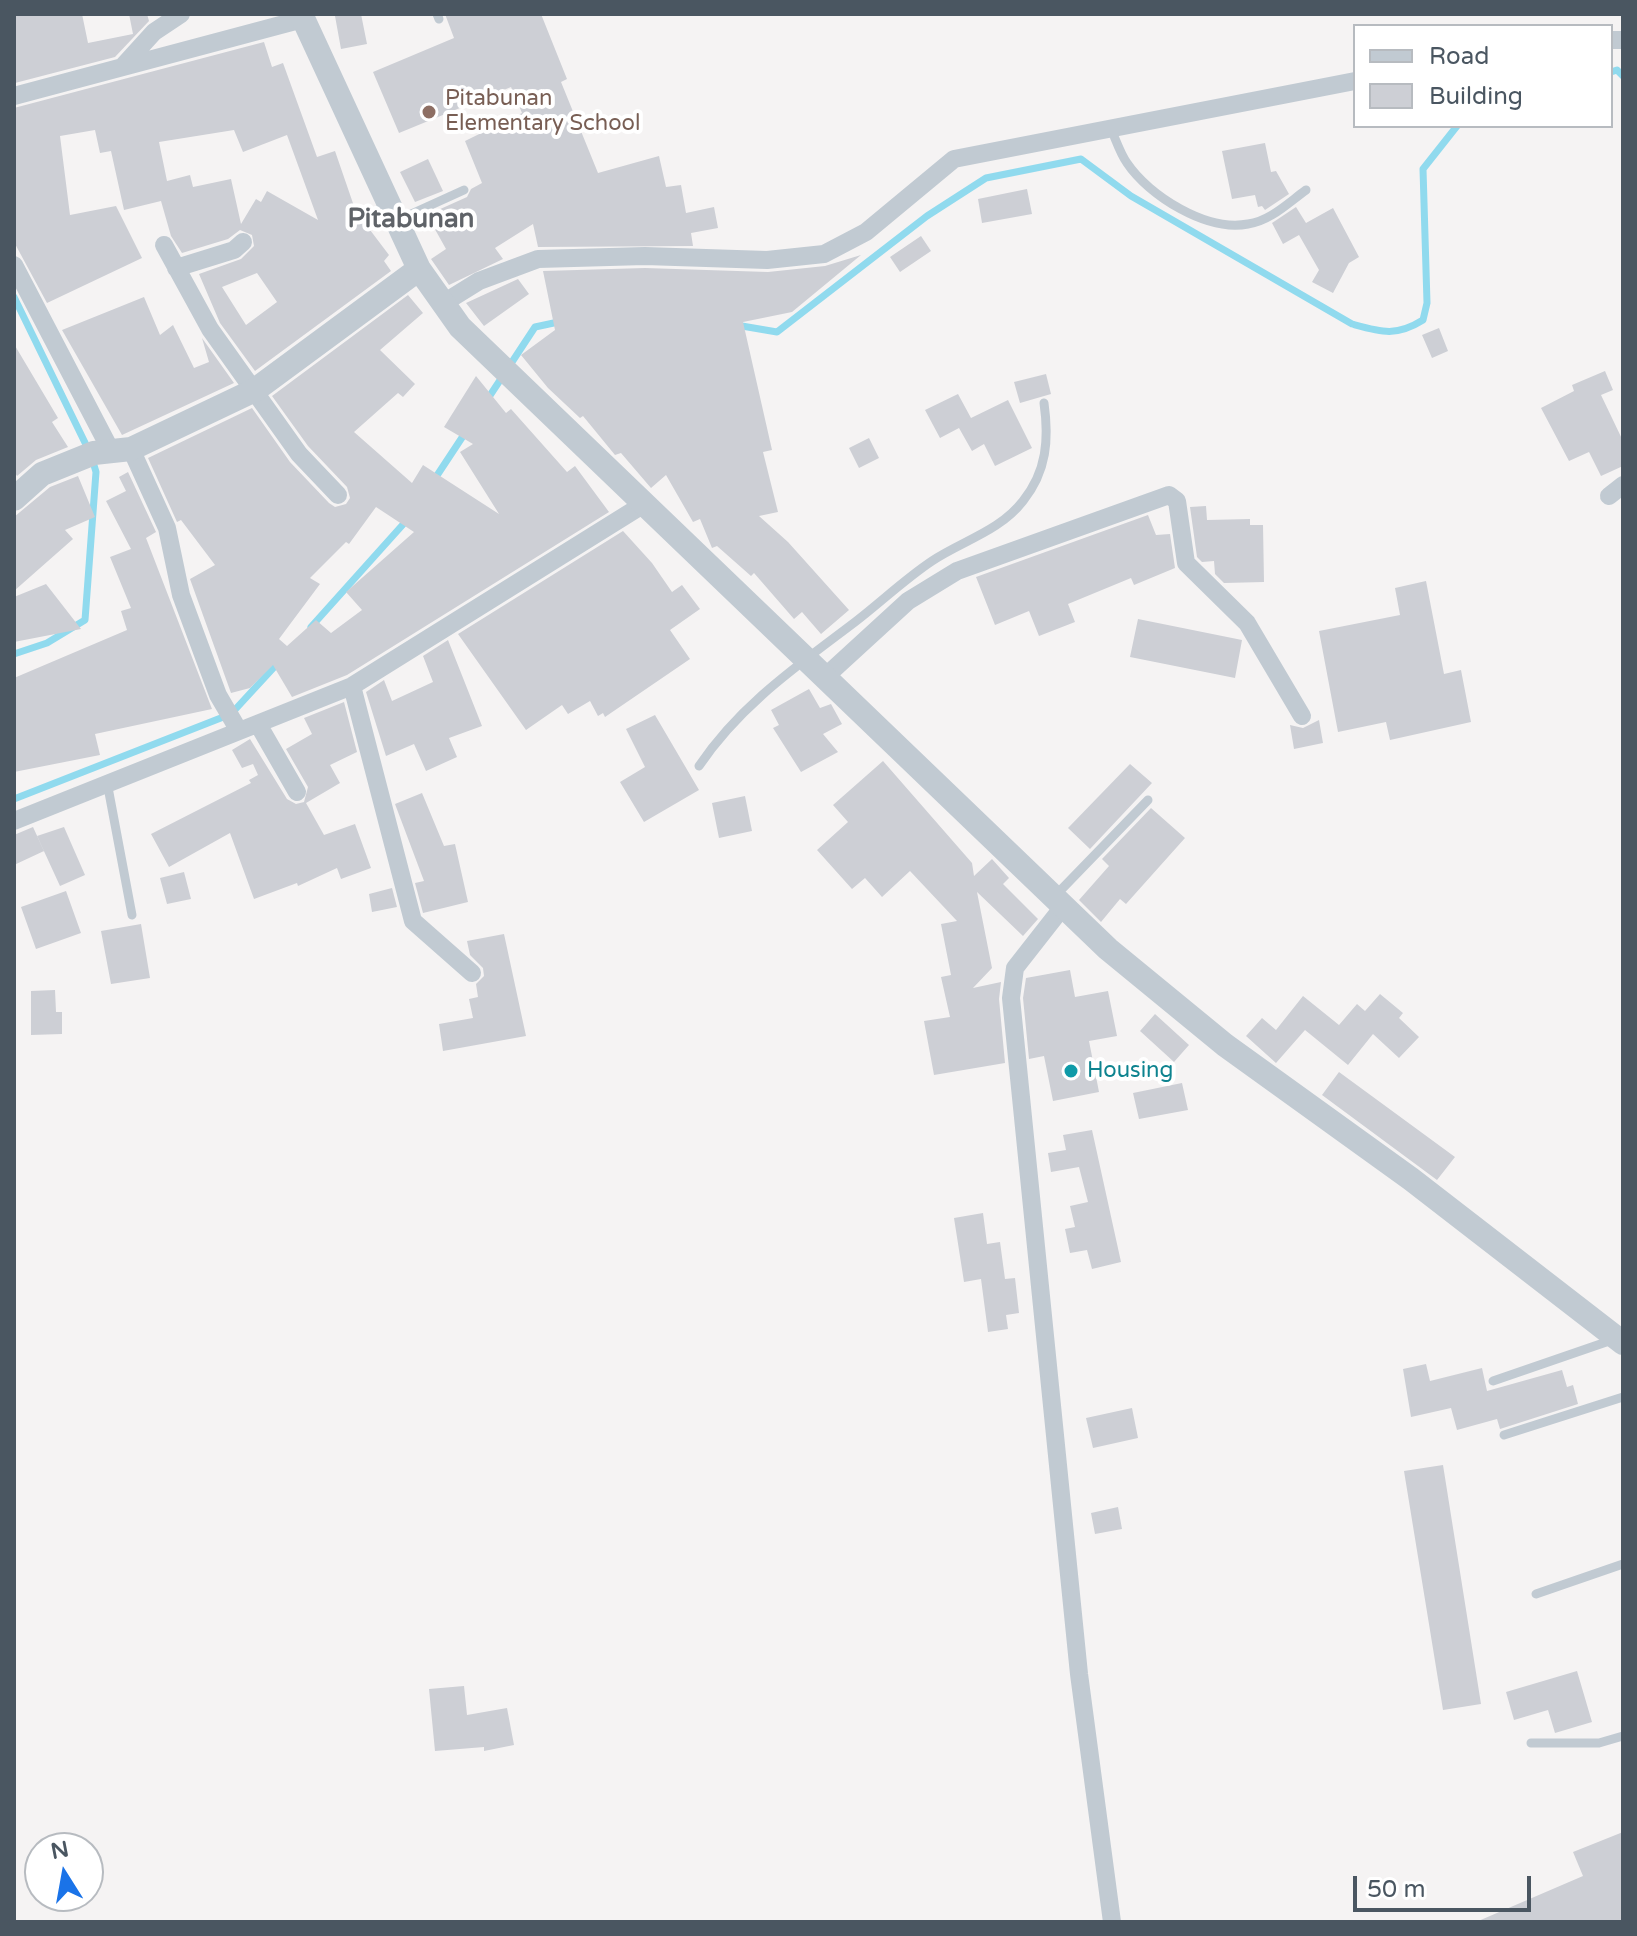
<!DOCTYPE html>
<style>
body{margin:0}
#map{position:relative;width:1637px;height:1936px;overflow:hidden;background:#f5f3f3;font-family:"Varela Round",sans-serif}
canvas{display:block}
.frame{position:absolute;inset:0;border:16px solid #4a5661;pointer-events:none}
.legend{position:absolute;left:1353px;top:24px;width:260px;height:104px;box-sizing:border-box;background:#fff;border:2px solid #b7bbc0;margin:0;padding:10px 14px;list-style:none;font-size:24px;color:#4a5661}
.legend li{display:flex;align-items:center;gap:16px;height:40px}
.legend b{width:40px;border:2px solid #b7bbc0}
.north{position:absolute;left:24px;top:1832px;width:80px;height:80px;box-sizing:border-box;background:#fff;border:2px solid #b7bbc0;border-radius:50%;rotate:349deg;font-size:22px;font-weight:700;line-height:32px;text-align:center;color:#4a5661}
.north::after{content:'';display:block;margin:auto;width:28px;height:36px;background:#1a73e8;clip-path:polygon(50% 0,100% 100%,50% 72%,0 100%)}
.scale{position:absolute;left:1353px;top:1876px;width:178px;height:36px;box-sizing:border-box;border:4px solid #4a5661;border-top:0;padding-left:10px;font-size:24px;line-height:28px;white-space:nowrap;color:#4a5661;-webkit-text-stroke:6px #fff;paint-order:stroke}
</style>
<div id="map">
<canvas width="1637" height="1936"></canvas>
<div class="frame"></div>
<ul class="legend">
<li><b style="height:10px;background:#c1cad2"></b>Road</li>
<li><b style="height:22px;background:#cdcfd5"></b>Building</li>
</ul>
<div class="north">N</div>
<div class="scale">50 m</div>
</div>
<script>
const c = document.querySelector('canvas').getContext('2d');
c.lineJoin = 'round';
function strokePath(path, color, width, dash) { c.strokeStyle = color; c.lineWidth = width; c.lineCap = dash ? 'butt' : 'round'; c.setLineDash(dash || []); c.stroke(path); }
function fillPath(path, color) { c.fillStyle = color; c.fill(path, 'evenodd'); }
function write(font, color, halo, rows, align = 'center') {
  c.font = font + ' "Varela Round",sans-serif'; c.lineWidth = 8; c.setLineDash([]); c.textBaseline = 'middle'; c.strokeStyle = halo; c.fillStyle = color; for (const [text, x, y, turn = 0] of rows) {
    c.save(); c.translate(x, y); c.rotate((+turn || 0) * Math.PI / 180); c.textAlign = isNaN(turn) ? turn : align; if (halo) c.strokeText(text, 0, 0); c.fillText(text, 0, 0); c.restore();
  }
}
strokePath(new Path2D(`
 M1611,72L1617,70L1623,76
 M14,297L91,455L96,472L85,620L47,643L14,654
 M736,325L777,332L927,216L986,178L1081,159L1131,196L1352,324C1381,332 1396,337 1423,320L1427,303L1423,169L1457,126
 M487,400L535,327L563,321
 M434,480L467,430
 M311,627L407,520
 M14,799L231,714L278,663`), '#90daee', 7);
fillPath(new Path2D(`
 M14,14H82L88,43L133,34L129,14H147L149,21L115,57L15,83Z
 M361,14L367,44L341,49L335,16Z
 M445,14H541L567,79L561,82L598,173L659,156L666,187L681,185L686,213L714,207L718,228L691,233L693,246L538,247L533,224L495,248L503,259L449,285L431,259L446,249L427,215L467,197L471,189L482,183L465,141L522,113L511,87L399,133L373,72L454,38Z
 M264,42L272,67L283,63L317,157L335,151L356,212L361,211L364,222L389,255L384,261L391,271L255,371L220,323L199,274L241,259L254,246L252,235L240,230L228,239L182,253L171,236L161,201L124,210L111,151L100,153L95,130L60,136L70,215L116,206L142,258L47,303L14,242V108ZM234,130L243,152L287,135L318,220L267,191L261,202L256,199L241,224L231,179L193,187L190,175L167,181L159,142ZM257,273L277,302L246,325L222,287Z
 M1265,143L1271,172L1276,171L1289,194L1265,210L1262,206L1258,207L1255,195L1232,199L1222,151Z
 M428,159L443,191L415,202L400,172Z
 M1027,189L1032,214L982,223L978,199Z
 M1296,207L1306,223L1333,208L1359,257L1349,263L1333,293L1312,282L1319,270L1299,235L1283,244L1272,223Z
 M921,236L931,251L900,272L890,257Z
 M861,255L792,312L743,322L772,450L763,452L778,512L759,516L788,542L849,610L821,634L802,612L794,619L754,573L751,576L717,546L712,548L700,519L693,522L666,475L651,488L621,453L615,455L583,416L580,418L548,388L521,355L555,330L543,271L645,268L768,272L825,266Z
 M518,279L529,294L484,326L466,303Z
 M408,295L423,313L380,350L415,384L403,397L398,393L354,432L412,483L423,465L499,514L460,452L473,444L444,427L476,376L506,413L511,409L567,472L575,466L609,512L347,675L292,697L273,665L250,688L231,693L190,579L215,565L181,520L177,522L148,458L252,408L290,462L329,503L335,507L346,504L350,498L347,487L308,446L272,396ZM376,507L414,532L346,592L362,610L331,633L316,620L287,646L279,639L320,584L310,578L346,542L349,544Z
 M144,297L160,335L173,325L194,368L209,362L202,338L234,383L122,435L62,330Z
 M1439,328L1448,351L1432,358L1422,335Z
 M14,344L58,418L52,422L68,447L36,460L17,476L14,471Z
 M1605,371L1613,390L1601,395L1623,441V466L1601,476L1589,452L1569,461L1541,408L1574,391L1572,385Z
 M1046,374L1051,394L1020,403L1014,382Z
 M958,394L971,418L1008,400L1032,448L995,466L984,444L972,451L959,428L940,438L925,410Z
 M869,438L879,458L859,468L849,448Z
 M128,472L156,532L146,538L212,709L95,734L100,755L14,772V678L127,630L121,611L131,608L110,557L131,549L106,501L126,491L119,477Z
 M78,476L95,517L65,530L73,539L14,591V517L50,487Z
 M1206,506L1207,520L1250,519V525H1263L1264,582L1224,583L1215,574L1214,561L1202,562L1197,557L1190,507Z
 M1148,515L1156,535L1170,534L1175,568L1134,585L1131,578L1068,604L1075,622L1039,636L1029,611L995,625L976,577Z
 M623,531L652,563L672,592L682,585L700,609L670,630L690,659L605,717L603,713L598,716L590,701L568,714L562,705L526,730L458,634Z
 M1426,581L1444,674L1461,670L1471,722L1390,740L1386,722L1338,732L1319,631L1400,615L1395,588Z
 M46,584L81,629L14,642V597Z
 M1138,619L1242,640L1235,678L1130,657Z
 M448,640L482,726L449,738L457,757L426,771L414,744L386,756L366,692L384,680L392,701L433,682L423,656Z
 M809,689L820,708L831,704L842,724L823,734L838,752L801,772L773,728L779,725L771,710Z
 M344,702L357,752L330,765L340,783L306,803L324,835L355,824L371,868L341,879L337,868L298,886L297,883L254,899L230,833L169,867L151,834L251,783L249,780L258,775L253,764L242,768L232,750L250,739L287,799L296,804L304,802L308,787L286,749L312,734L304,718Z
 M655,715L699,790L644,822L620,782L645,767L626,729Z
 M1319,720L1323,743L1294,749L1290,725L1303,728Z
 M883,761L972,863L974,876L992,859L1009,878L1003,884L1038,919L1023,936L977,892L992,968L973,988L1001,982L999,999L1005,1063L934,1075L924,1021L950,1017L941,977L951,975L941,924L957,921L910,871L882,897L865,878L852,889L817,850L848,822L833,805Z
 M1130,764L1152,783L1090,849L1068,828Z
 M422,793L444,846L455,844L468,902L423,913L415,883L424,881L395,804Z
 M745,796L752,831L719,838L712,803Z
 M1151,808L1185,838L1126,904L1120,899L1101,922L1079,900L1109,866L1102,859Z
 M33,827L44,851L14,865V835Z
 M64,827L85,875L60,886L37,836Z
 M184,872L191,899L167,904L160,878Z
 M392,888L397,907L372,912L369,894Z
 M66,891L81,933L36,949L21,907Z
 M141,924L150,978L111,984L101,931Z
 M504,934L526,1036L443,1051L439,1024L473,1018L469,999L478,997L476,984L484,976L483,968L470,955L467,941Z
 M1070,970L1075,997L1108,991L1117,1036L1089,1041L1099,1092L1053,1101L1044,1056L1029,1059L1023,998L1026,978Z
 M55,990L56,1012H62V1034L31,1035V991Z
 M1380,994L1403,1013L1399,1018L1419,1037L1399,1058L1373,1034L1348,1065L1305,1030L1276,1063L1246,1036L1262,1018L1276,1030L1303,996L1339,1025L1357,1004L1365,1011Z
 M1155,1014L1189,1045L1174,1062L1140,1031Z
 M1339,1072L1455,1157L1437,1180L1322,1095Z
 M1182,1083L1188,1110L1139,1119L1133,1093Z
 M1092,1130L1121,1262L1092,1269L1087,1250L1070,1253L1065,1229L1075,1227L1070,1206L1088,1202L1079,1167L1051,1172L1048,1153L1066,1150L1063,1135Z
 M983,1213L987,1244L1000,1242L1005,1279L1015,1278L1019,1313L1006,1315L1008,1329L988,1332L981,1279L964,1282L954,1218Z
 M1426,1364L1430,1381L1482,1368L1487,1391L1562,1370L1567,1387L1573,1385L1578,1404L1500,1429L1497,1419L1457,1430L1451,1408L1411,1417L1403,1369Z
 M1132,1408L1138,1438L1093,1448L1086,1418Z
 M1443,1465L1481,1704L1443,1710L1404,1471Z
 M1118,1507L1122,1529L1095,1534L1091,1513Z
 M1577,1671L1592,1722L1555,1733L1548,1710L1514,1720L1506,1692Z
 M464,1686L467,1715L507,1708L514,1745L484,1751V1747L435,1751L429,1689Z
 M1623,1832V1922H1476L1583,1876L1573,1852Z`), '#cdcfd5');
strokePath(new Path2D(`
 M437,14L439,19
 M1111,129C1116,140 1120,153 1127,163C1149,196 1207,232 1248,224C1270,221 1288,203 1306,190
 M398,220L464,190
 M699,766C740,705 797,666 855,622C881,602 905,579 932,561C962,541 1000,531 1023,501C1047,471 1049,439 1044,403
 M107,782L132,915
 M1056,895L1148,800
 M1493,1381L1615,1339
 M1504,1435L1623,1397
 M1536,1594L1623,1564
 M1531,1743H1599L1623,1736`), '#c1cad2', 9);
strokePath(new Path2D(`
 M1611,40H1623
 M124,65L154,32L181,14
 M14,96L303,19
 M164,245L210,329L299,454L338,495
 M14,265L110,449
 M176,268L234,250L243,242
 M442,304L479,281L538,259L645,256L767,260L824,254L866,232L954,159L1355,81
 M131,449L167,528L181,595L218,695L239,731
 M1609,496L1623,485
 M825,677L908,601L957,571L1169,495L1177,501L1186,563L1247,623L1302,716
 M352,686L413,921L472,973
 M258,724L297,792
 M14,821L352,686L644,504
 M1062,908L1015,968L1011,998L1079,1674L1112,1922`), '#c1cad2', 18);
strokePath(new Path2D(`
 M301,14L419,269L460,327L1108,949L1225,1045L1411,1179L1623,1343
 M14,499L42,474L94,453L131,449L255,390L419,269`), '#c1cad2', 24);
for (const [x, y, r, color] of [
 [429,112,8,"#8d6e63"],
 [1071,1071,8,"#0f9aa8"]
]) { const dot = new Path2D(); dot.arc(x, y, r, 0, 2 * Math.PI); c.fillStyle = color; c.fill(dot); strokePath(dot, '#fff', 3); }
write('22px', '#785e54', '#fff', [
 ["Pitabunan",445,99],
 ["Elementary School",445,124]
], 'left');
write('22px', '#0d838f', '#fff', [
 ["Housing",1087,1071]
], 'left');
write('bold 26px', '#5f6368', '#fff', [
 ["Pitabunan",411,220]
]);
</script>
